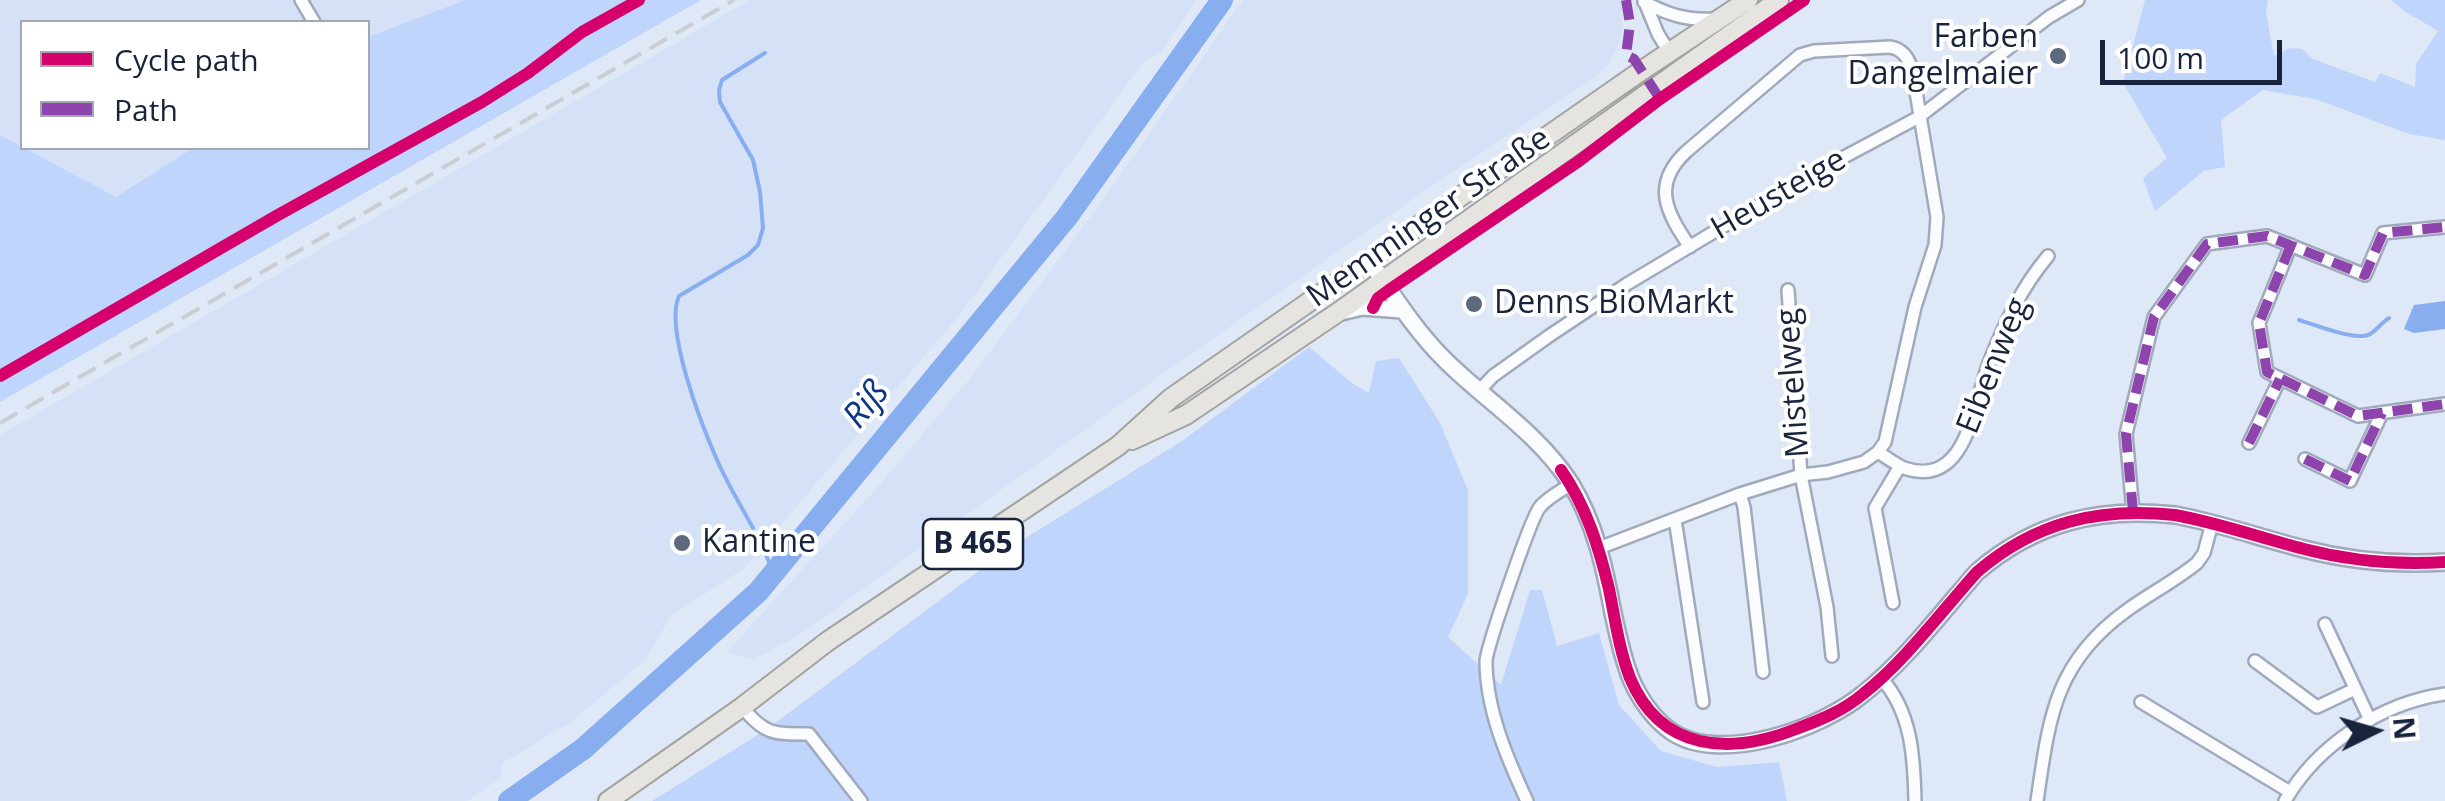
<!DOCTYPE html>
<meta charset="utf-8">
<style>
body{margin:0}
#map{position:relative;width:2445px;height:801px;overflow:hidden;background:#dfe8f6;font-family:"Open Sans",sans-serif}
canvas{display:block}
.legend{position:absolute;left:20px;top:20px;width:350px;height:130px;box-sizing:border-box;background:#fff;border:2px solid #a2a7b1;margin:0;padding:12px 18px;list-style:none;font-size:30px;color:#17243c}
.legend li{display:flex;align-items:center;gap:20px;height:50px}
.legend b{width:50px;border:2px solid #a2a7b1}
.north{position:absolute;left:2325px;top:681px;width:100px;height:100px;-webkit-text-stroke:8px #fff;paint-order:stroke;rotate:85deg;font-size:28px;font-weight:700;line-height:40px;text-align:center;color:#17243c}
.north::after{content:'';display:block;margin:auto;width:35px;height:45px;background:#17243c;clip-path:polygon(50% 0,100% 100%,50% 72%,0 100%)}
.scale{position:absolute;left:2100px;top:40px;width:182px;height:45px;box-sizing:border-box;border:5px solid #17243c;border-top:0;padding-left:12px;font-size:30px;line-height:35px;white-space:nowrap;color:#17243c;-webkit-text-stroke:8px #fff;paint-order:stroke}
</style>
<div id="map">
<canvas width="2445" height="801"></canvas>
<ul class="legend">
<li><b style="height:12px;background:#d6006c"></b>Cycle path</li>
<li><b style="height:12px;background:#8e44ad"></b>Path</li>
</ul>
<div class="north">N</div>
<div class="scale">100 m</div>
</div>
<script>
const c = document.querySelector('canvas').getContext('2d');
c.lineJoin = 'round';
function fillPath(path, color) { c.fillStyle = color; c.fill(path, 'evenodd'); }
function strokePath(path, color, width, dash) { c.strokeStyle = color; c.lineWidth = width; c.lineCap = dash ? 'butt' : 'round'; c.setLineDash(dash || []); c.stroke(path); }
function write(font, color, halo, rows, align = 'center') {
  c.font = font + ' "Open Sans",sans-serif'; c.lineWidth = 8; c.setLineDash([]); c.textBaseline = 'middle'; c.strokeStyle = halo; c.fillStyle = color; for (const [text, x, y, turn = 0] of rows) {
    c.save(); c.translate(x, y); c.rotate((+turn || 0) * Math.PI / 180); c.textAlign = isNaN(turn) ? turn : align; if (halo) c.strokeText(text, 0, 0); c.fillText(text, 0, 0); c.restore();
  }
}
fillPath(new Path2D(`
 M0,0H465L368,37V22H22V147L0,135Z
 M750,0H1197L1159,54L1144,61L962,312L743,569L671,616L645,660L572,721L501,764L502,777L467,801H0V435Z
 M1243,0H1622V32L1617,49L1608,65L1593,79L1446,176L1161,375L799,635L754,659L726,653L875,490L971,377L1097,208Z
 M23,148H193L116,197Z`), '#d4e1f7');
fillPath(new Path2D(`
 M465,0H701L0,402V135L116,197L193,148H368V37Z
 M2145,0H2268L2266,12L2274,56L2290,48L2302,49L2313,59L2375,82L2380,73L2415,87L2416,64L2438,31L2404,11L2391,0H2445V140L2409,134L2315,99L2263,90L2221,120L2225,167L2204,171L2155,211L2143,178L2167,158L2123,83Z
 M1309,347L1352,383L1369,393L1376,361L1399,358L1440,423L1468,490V594L1448,637L1501,685L1530,590H1542L1557,646L1599,633L1619,705L1661,751L1717,767L1779,762L1787,801H652L767,729L1011,547L1182,441Z`), '#c0d5fb');
fillPath(new Path2D(`
 M2445,301V329L2414,333L2404,329L2414,305Z`), '#89aef0');
strokePath(new Path2D(`
 M2299,320C2315,325 2358,342 2370,334C2377,330 2382,322 2389,318
 M753,528C741,506 727,483 717,460C702,426 664,329 679,296L748,255L758,245L763,228L760,192L753,160L720,102L719,90L722,80L765,53
 M764,551L774,573`), '#89aef0', 4);
strokePath(new Path2D(`
 M509,801L583,749L758,592L1067,217L1222,0`), '#89aef0', 22);
const minor = new Path2D(`
 M301,0L314,22
 M1644,0L1658,34L1671,55
 M1644,2C1669,15 1688,21 1716,19
 M2291,245L2259,323L2267,372L2358,416L2445,404
 M1788,290L1801,475L1827,607L1832,656
 M1479,391L1493,376L1549,336L1627,284L1801,180L1919,117L2049,17L2078,0
 M2249,443L2280,379
 M1878,452C1886,457 1895,464 1904,468C1968,490 1974,401 1989,363C2004,325 2021,288 2048,256
 M2305,459L2350,481L2382,413
 M1740,494L1744,507L1763,672
 M2133,512L2126,434L2154,317L2207,244L2267,236L2365,275L2383,233L2445,227
 M1675,519L1703,702
 M1599,548L1740,494L1801,475L1828,472L1864,462L1878,452L1885,442L1915,307L1935,245L1937,217L1913,74C1910,60 1904,49 1890,47L1814,51L1800,55L1687,151C1651,184 1666,212 1690,247
 M1893,603L1875,508L1900,466
 M2325,624L2370,720
 M2255,661L2317,707L2355,689
 M1881,678C1912,712 1914,758 1915,801
 M2141,702L2290,792
 M742,707C765,735 774,734 809,734L861,801
 M1527,801C1507,758 1486,709 1486,661C1487,647 1531,517 1540,507C1547,498 1561,491 1571,484
 M2037,801C2049,719 2054,663 2126,611C2149,594 2175,581 2197,563L2204,553L2212,523
 M2285,801C2317,745 2381,703 2445,694`);
const tertiary = new Path2D(`
 M1369,260C1393,295 1416,332 1447,362C1489,403 1539,434 1571,484C1595,523 1605,569 1613,613C1618,635 1622,657 1631,679C1639,698 1654,720 1672,732C1721,765 1822,728 1863,694C1906,660 1941,613 1977,572C2035,522 2099,507 2175,515C2219,523 2261,538 2304,549C2350,561 2398,565 2445,562
 M1341,312L1362,307L1402,310`);
const primary = new Path2D(`
 M1132,440L1186,415L1337,313L1779,0
 M608,801L742,707L828,641L1118,446L1171,398L1641,71L1748,0`);
strokePath(minor, '#a1aabc', 16);
strokePath(tertiary, '#a1aabc', 20);
strokePath(primary, '#a2a29f', 22);
strokePath(minor, '#fafcfe', 11);
strokePath(tertiary, '#fafcfe', 15);
strokePath(primary, '#e6e4e0', 18);
strokePath(new Path2D(`
 M0,423L734,0`), '#cacdd2', 4, [20, 10]);
strokePath(new Path2D(`
 M1626,0L1630,24L1626,55L1634,59L1660,99
 M2291,245L2259,323L2267,372L2358,416L2445,404
 M2249,443L2280,379
 M2305,459L2350,481L2382,413
 M2133,512L2126,434L2154,317L2207,244L2267,236L2365,275L2383,233L2445,227`), '#8e44ad', 10, [20, 10]);
strokePath(new Path2D(`
 M1373,308L1378,298L1389,290L1579,161L1660,99L1804,0
 M0,376L278,215L482,102L528,73L582,32L639,0
 M1561,470C1586,506 1599,547 1609,589C1615,619 1619,649 1630,678C1661,752 1730,755 1796,729C1820,720 1843,711 1863,694C1905,661 1941,612 1977,572C2035,522 2099,507 2175,515C2219,523 2261,538 2304,549C2350,561 2398,565 2445,562`), '#d6006c', 12);
for (const [x, y, r, color] of [
 [2058,56,10,"#5d697d"],
 [1474,304,10,"#5d697d"],
 [682,543,10,"#5d697d"]
]) { const dot = new Path2D(); dot.arc(x, y, r, 0, 2 * Math.PI); c.fillStyle = color; c.fill(dot); strokePath(dot, '#fff', 4); }
for (const [x, y, w] of [
 [973,544,100]
]) { const box = new Path2D(); box.roundRect(x - w / 2, y - 25, w, 50, 8); c.fillStyle = '#fff'; c.fill(box); strokePath(box, '#17243c', 2.5); }
write('bold 30px', '#17243c', null, [
 ["B 465",973,544]
]);
write('32px', '#17243c', '#fff', [
 ["Farben",2038,38,"right"],
 ["Dangelmaier",2038,75,"right"],
 ["Denns BioMarkt",1494,304],
 ["Kantine",702,543]
], 'left');
write('32px', '#17243c', '#fff', [
 ["Heusteige",1779,195,-30],
 ["Memminger Straße",1429,218,-35],
 ["Eibenweg",1994,366,-68],
 ["Mistelweg",1794,383,-94]
]);
write('italic 35px', '#0d3583', '#fff', [
 ["Riß",867,405,-51]
]);
</script>
